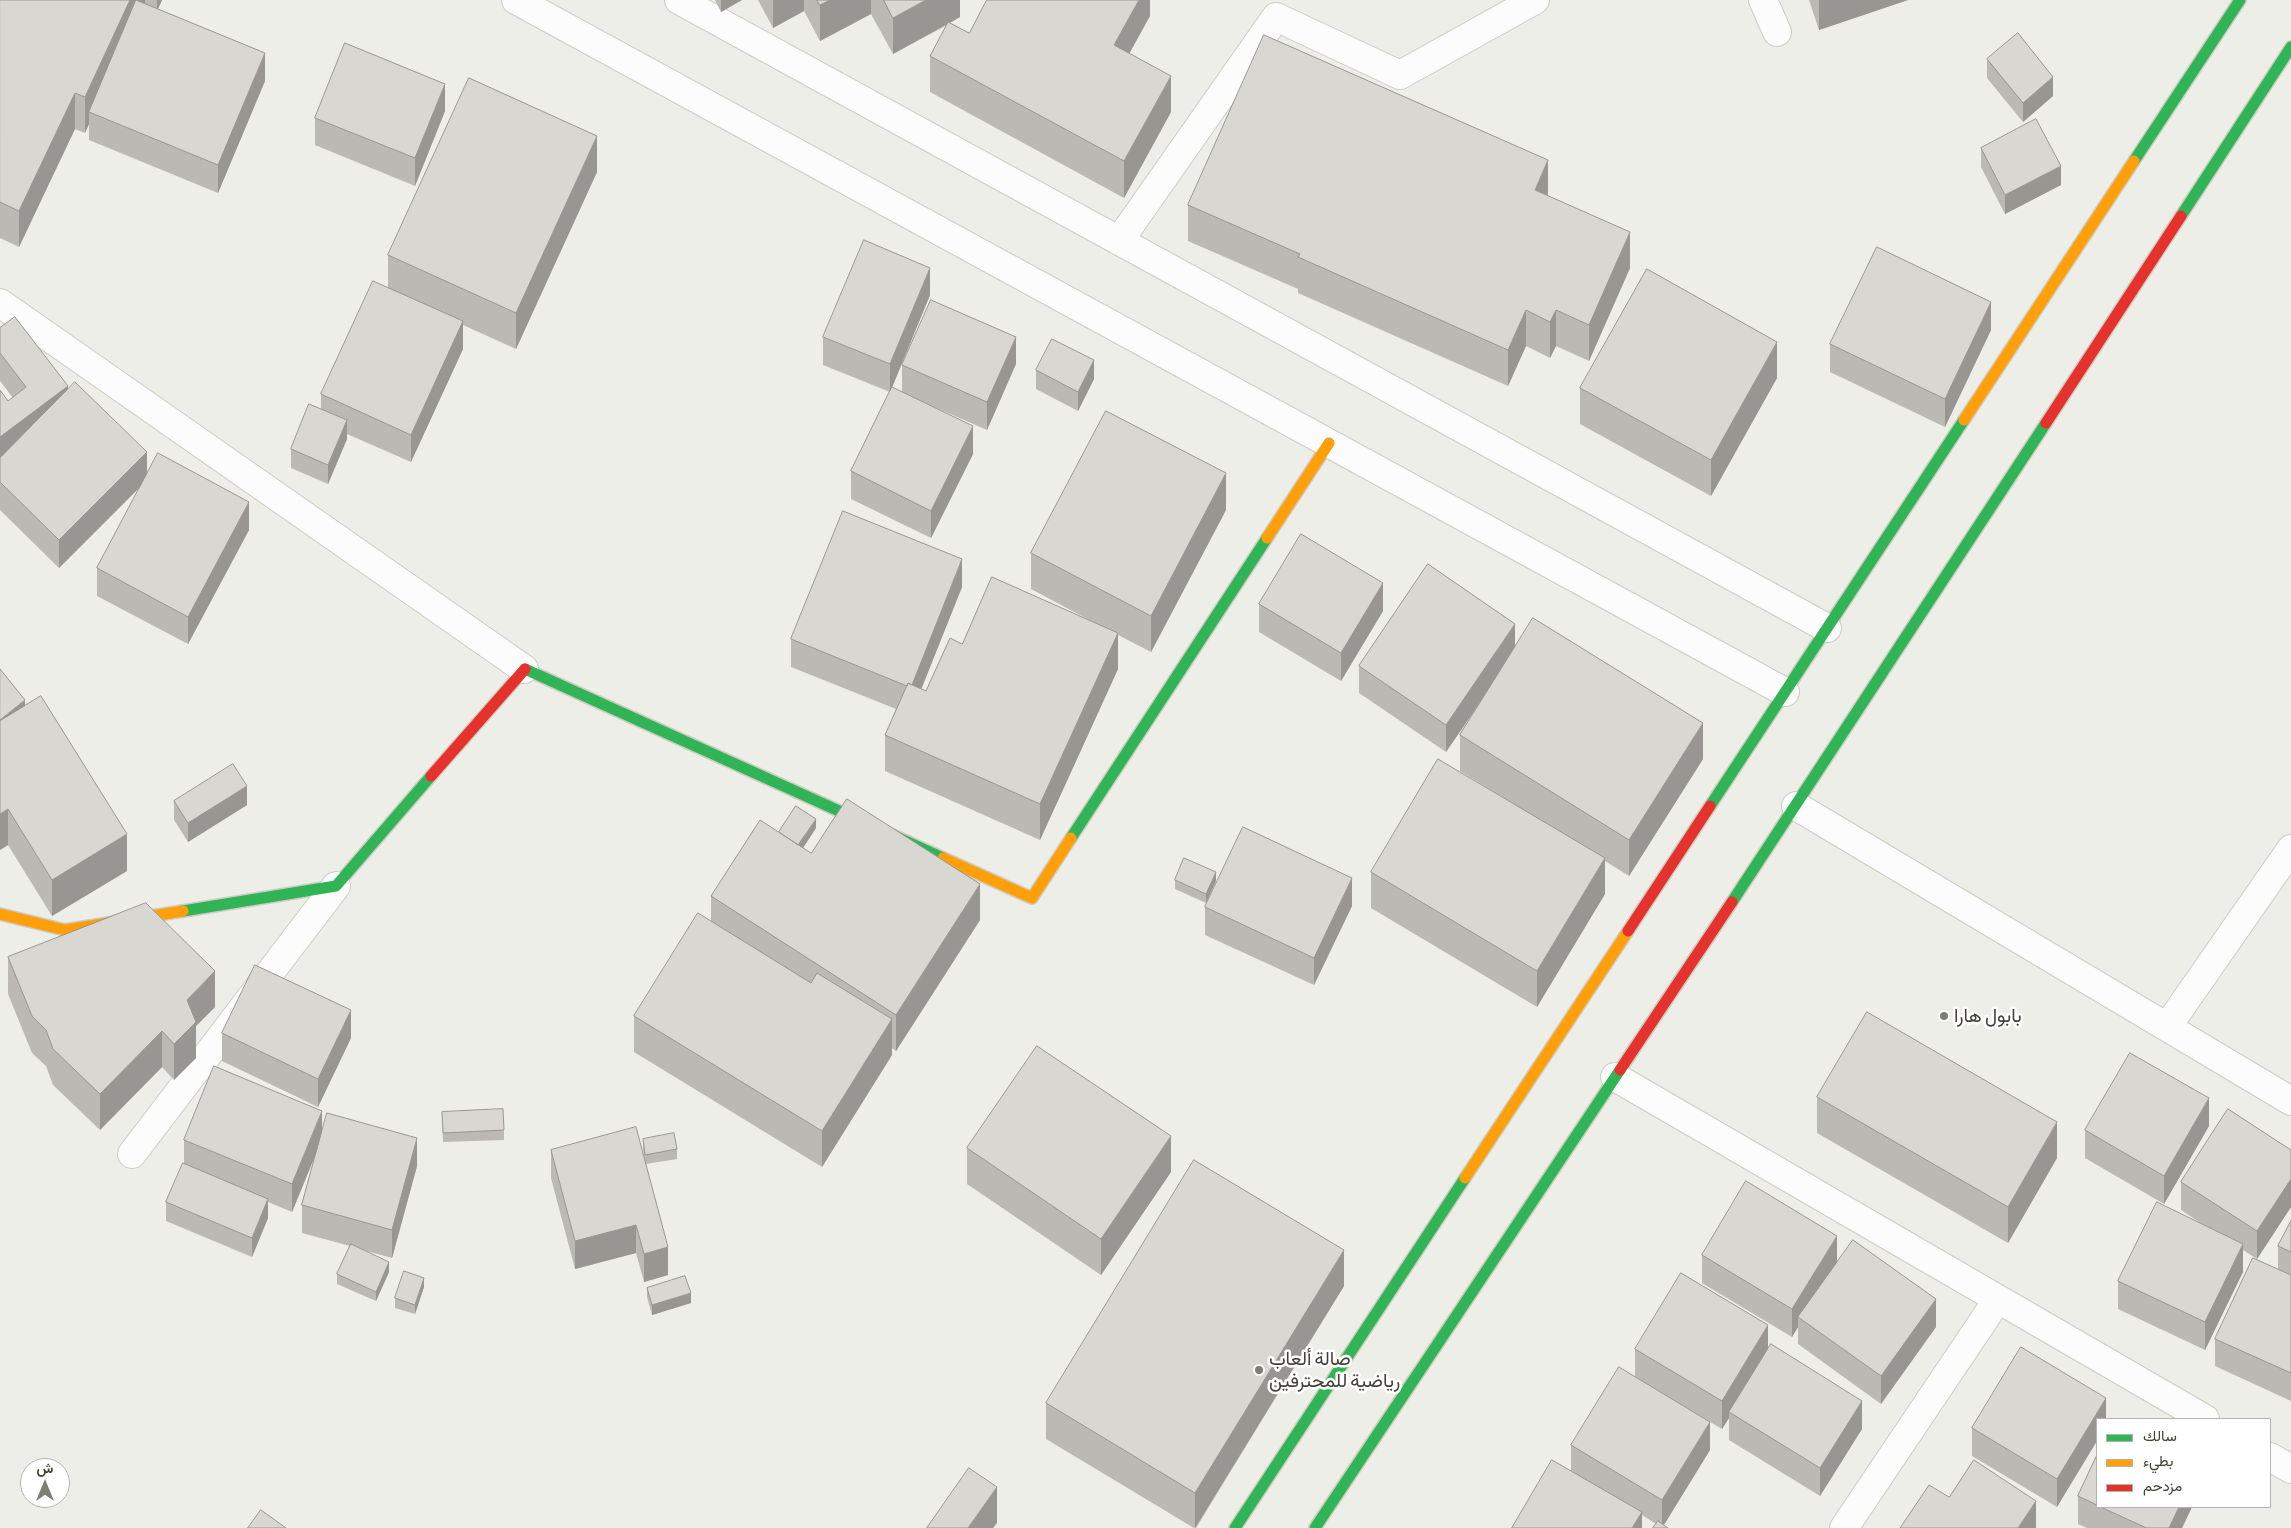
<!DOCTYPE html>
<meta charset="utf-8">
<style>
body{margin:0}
#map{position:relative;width:2291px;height:1528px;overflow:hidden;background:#eeeee8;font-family:"Alegreya Sans",Vazirmatn,sans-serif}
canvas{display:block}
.legend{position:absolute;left:2096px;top:1418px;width:175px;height:90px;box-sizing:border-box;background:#fff;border:1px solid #b4b3ae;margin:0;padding:6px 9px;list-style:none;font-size:15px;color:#434035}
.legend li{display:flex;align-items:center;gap:10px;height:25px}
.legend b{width:25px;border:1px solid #b4b3ae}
.north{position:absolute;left:20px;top:1458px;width:50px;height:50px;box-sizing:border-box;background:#fff;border:1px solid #b4b3ae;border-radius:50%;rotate:0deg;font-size:14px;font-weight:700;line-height:20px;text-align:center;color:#434035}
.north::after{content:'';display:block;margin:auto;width:18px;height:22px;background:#7f7d74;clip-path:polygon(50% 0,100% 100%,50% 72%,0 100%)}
</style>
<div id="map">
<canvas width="2291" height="1528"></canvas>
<ul class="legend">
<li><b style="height:6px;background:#30b455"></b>سالك</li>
<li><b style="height:6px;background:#ff9f0a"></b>بطيء</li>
<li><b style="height:6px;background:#e5322d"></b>مزدحم</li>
</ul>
<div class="north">ش</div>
</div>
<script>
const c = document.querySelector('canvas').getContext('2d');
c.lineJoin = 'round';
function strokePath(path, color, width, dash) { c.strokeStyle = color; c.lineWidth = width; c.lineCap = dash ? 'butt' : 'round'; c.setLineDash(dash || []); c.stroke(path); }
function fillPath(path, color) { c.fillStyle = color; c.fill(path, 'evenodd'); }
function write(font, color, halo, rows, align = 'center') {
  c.font = font + ' "Alegreya Sans",Vazirmatn,sans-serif'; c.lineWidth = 5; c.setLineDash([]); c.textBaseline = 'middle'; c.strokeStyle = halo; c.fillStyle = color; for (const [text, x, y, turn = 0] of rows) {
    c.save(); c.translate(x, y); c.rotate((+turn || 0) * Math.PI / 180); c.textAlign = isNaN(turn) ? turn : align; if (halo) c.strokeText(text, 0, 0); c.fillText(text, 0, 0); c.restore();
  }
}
const street = new Path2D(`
 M516,0L1785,692
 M679,0L1827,628
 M1763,0L1777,32
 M1119,241L1276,17L1400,75L1535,0
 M0,303L524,669
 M1796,806L2291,1101
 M2167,1027L2291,849
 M1615,1077L2205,1419
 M132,1154L336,886
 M2270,1457L2291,1469
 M1844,1528L1998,1299`);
const fast = new Path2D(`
 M2134,161L2240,0
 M2181,216L2291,47
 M525,669L943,858
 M1710,806L1964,420
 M1071,838L1267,538
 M1732,902L2046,423
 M183,911L336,886L431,776
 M1235,1528L1465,1178
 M1315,1528L1620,1070`);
const slow = new Path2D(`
 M1964,420L2134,161
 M1267,538L1329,443
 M943,858L1032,898L1071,838
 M0,914L65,930L183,911
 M1465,1178L1628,931`);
const jam = new Path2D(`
 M2046,423L2181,216
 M431,776L525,669
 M1628,931L1710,806
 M1620,1070L1732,902`);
strokePath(street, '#ccccc6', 30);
strokePath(fast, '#ccccc0', 14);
strokePath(slow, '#ccccc0', 14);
strokePath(jam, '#ccccc0', 14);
strokePath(street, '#fcfcfc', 28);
strokePath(fast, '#30b455', 11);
strokePath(slow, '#ff9f0a', 11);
strokePath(jam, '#e5322d', 11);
fillPath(new Path2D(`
 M0,0H162L158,9L265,81L218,193L89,140V124L85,133L75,129L19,247L0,238Z
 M715,0H742L721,12Z
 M758,0H960V17L950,23L969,33L1150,0V16L1129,54L1171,112L1124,198L930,92V56L947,25L893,54L871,14L820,41L804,11L773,28Z
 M1809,0H1908L1819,30Z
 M1987,59L2053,96L2023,122L1987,78Z
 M445,111L415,186L315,145V118Z
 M1981,148L2061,185L2005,214L1981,167Z
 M597,172L516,349L463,325V349L411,462L347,434V439L328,484L291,468V449L321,409V394L388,287V255Z
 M1548,196L1630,268L1589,361L1556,346L1550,358L1526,346L1508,386L1298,293V289L1188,241V205Z
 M930,295L892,388L902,392V365L1016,364L987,430L923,402L973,454L931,538L851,499V471L890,392L823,365V337Z
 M0,328L68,389L147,475L249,530L188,644L97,596V568L141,486L59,568L0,510V390L8,401L13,398L0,381Z
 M1991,330L1945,427L1830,372V344Z
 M1036,370L1094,379L1078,411L1036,389Z
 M1777,378L1711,496L1580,424V388Z
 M1226,510L1151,652L1118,635V669L1040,840L885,771V735L896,709L791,667V639L962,587L921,689L926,691L962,644L1095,623L1031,589V553Z
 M1259,604L1383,611L1341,681L1259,632Z
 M1515,647L1703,759L1629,876L1605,861V894L1537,1007L1371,908V872L1514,804L1460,771V735L1484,697L1446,752L1359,693V666Z
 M25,706L127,871L52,916L8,845L0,850Z
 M174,801L247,805L188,842L174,820Z
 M816,828L803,848L811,853L980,920L896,1051L892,1048V1055L822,1167L634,1052V1016L711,921V896Z
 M1175,880L1216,881L1206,903L1175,889Z
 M1352,906L1314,985L1205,935V907Z
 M8,957L215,1007L196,1026V1058L174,1080L162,1067L100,1130L53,1085L46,1066L32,1053L8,994Z
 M222,1033L351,1038L318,1107L222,1061Z
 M1817,1097L2057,1158L2008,1243L1817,1133Z
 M442,1112L504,1130V1140L443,1142Z
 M2209,1126L2164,1204L2085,1158V1130Z
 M322,1132L417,1166L392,1258L363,1250L389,1272L376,1301L337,1284V1274L350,1246L302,1233V1205L317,1151L292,1212L268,1202V1218L252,1257L166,1221V1202L184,1163V1140Z
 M643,1139L677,1149V1159L646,1164L668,1275L644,1282L636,1253L575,1269L551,1178V1150L645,1161L643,1149Z
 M967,1148L1171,1172L1101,1275L967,1184Z
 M2291,1150V1207L2257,1259L2243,1250V1272L2205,1350L2118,1309V1281L2205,1226L2181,1210V1182Z
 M2291,1221V1401L2215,1366V1339L2278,1269V1246Z
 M1702,1255L1837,1263L1936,1327L1881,1404L1798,1344V1327L1792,1337L1702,1283Z
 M1344,1286L1196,1528H1194L1046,1439V1403Z
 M424,1287L415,1314L395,1308V1298Z
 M647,1288L691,1303L652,1315L647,1297Z
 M1635,1349L1768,1350L1862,1429L1820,1496L1729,1440V1418L1722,1429L1635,1377Z
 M2106,1419L2057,1507L1972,1456V1428Z
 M1571,1445L1710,1450L1664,1525L1656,1524L1642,1515V1528L1571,1472Z
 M2097,1455V1507H2192L2182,1528H2087L2078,1524V1496Z`), '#bab9b4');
fillPath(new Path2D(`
 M130,0H145V5L89,112V124L85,133V97Z
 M157,0H162L157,11Z
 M721,0H742L721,12Z
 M773,0H804V11L773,28Z
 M830,0H871V14L820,41V5Z
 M926,0H960V17L893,54V18Z
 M1139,0H1150V16L1114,81V45Z
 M1819,0H1908L1819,30Z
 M265,53V81L218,193V165Z
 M1171,76V112L1124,198V161Z
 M2053,77V96L2023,122V103Z
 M445,84V111L415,186V158Z
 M75,93V129L19,247V211Z
 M597,136V172L516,349V313Z
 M1548,160V196L1535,190Z
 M2061,166V185L2005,214V195Z
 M1630,232V268L1589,361V325Z
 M930,268V295L890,392V364Z
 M1991,302V330L1945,427V399Z
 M1526,310V346L1508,386V350Z
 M1556,310V346L1550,358V322Z
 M463,321V349L411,462V435Z
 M1016,337V364L987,430V402Z
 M1777,342V378L1711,496V460Z
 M1094,360V379L1078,411V392Z
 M68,386V413L0,464V437Z
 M347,420V439L328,484V465Z
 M973,426V454L931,538V511Z
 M147,452V480L59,568V540Z
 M1226,473V510L1151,652V616Z
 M249,502V530L188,644V617Z
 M962,559V587L911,715V687Z
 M1383,583V611L1341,681V653Z
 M1515,624V651L1446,752V725Z
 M1118,633V669L1040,840V804Z
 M25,700V719L0,739V720Z
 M1703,723V759L1629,876V840Z
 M247,786V805L188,842V823Z
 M8,809V845L0,850V814Z
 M816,819V828L795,860V850Z
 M127,834V871L52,916V880Z
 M1605,858V894L1537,1007V971Z
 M1216,872V881L1206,903V894Z
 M1352,878V906L1314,985V958Z
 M980,884V920L896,1051V1015Z
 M215,971V1007L196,1026V1058L174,1080V1044L187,1000Z
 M351,1010V1038L318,1107V1079Z
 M892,1019V1055L822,1167V1131Z
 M162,1031V1067L100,1130V1094Z
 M2209,1098V1126L2164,1204V1176Z
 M322,1111V1139L292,1212V1184Z
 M2057,1122V1158L2008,1243V1207Z
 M1171,1136V1172L1101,1275V1239Z
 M417,1138V1166L392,1258V1230Z
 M2291,1179V1207L2257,1259V1231Z
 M268,1199V1218L252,1257V1238Z
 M636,1225V1253L575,1269V1241Z
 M1837,1236V1264L1798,1317V1327L1792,1337V1309Z
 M2243,1244V1272L2205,1350V1322Z
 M668,1247V1275L644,1282V1254Z
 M1344,1250V1286L1195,1528V1493Z
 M389,1262V1272L376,1301V1292Z
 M424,1278V1287L415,1314V1305Z
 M691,1293V1303L652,1315V1305Z
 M1936,1299V1327L1881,1404V1376Z
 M1768,1325V1353L1729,1412V1418L1722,1429V1401Z
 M2106,1398V1419H2097V1441L2057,1507V1479Z
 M1862,1401V1429L1820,1496V1468Z
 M1710,1422V1450L1662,1528V1500Z
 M997,1487V1523L993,1528H968Z
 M2036,1501V1528H2018Z
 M2179,1507H2192L2182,1528H2169Z
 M1642,1512V1528H1632Z`), '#979692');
const building = new Path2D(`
 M0,0H130L85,97L75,93L19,211L0,202Z
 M136,0L265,53L218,165L89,112Z
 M817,0H830L820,5Z
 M884,0H926L893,18Z
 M987,0H1139L1114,45L1171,76L1124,161L930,56L948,22L969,33Z
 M2018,33L2053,77L2023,103L1987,59Z
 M1264,35L1548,160L1535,190L1630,232L1589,325L1556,310L1550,322L1526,310L1508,350L1298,257L1300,254L1188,205Z
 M345,43L445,84L415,158L315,118Z
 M469,78L597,136L516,313L388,255Z
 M2036,119L2061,166L2005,195L1981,148Z
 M864,240L930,268L890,364L823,337Z
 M1877,247L1991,302L1945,399L1830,344Z
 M1647,269L1777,342L1711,460L1580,388Z
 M373,281L463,321L411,435L321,394Z
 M931,300L1016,337L987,402L902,365Z
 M15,317L68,386L0,437V390L8,401L26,387L0,353V328Z
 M1052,339L1094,360L1078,392L1036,370Z
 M75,382L147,452L59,540L0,482V458Z
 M892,387L973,426L931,511L851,471Z
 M309,404L347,420L328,465L291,449Z
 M1106,411L1226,473L1151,616L1031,553Z
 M158,453L249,502L188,617L97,568Z
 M843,511L962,559L912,685L908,683L907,686L791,639Z
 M1301,534L1383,583L1341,653L1259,604Z
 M1428,564L1515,624L1446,725L1359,666Z
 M992,577L1118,633L1040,804L885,735L908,683L926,691L950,638L962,644Z
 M1533,618L1703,723L1629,840L1460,735Z
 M0,669L25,700L0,720Z
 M41,696L127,834L52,880L8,809L0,814V721Z
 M1438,759L1605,858L1537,971L1371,872Z
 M233,764L247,786L188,823L174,801Z
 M847,799L980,884L896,1015L711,896L760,820L811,853Z
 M796,806L816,819L798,845L779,832Z
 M1243,827L1352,878L1314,958L1205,907Z
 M1184,858L1216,872L1206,894L1175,880Z
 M146,903L215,971L187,1000L196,1022L174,1044L162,1031L100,1094L53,1049L46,1030L32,1016L8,957Z
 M698,913L811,983L817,973L892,1019L822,1131L634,1016Z
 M255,965L351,1010L318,1079L222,1033Z
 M1867,1012L2057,1122L2008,1207L1817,1097Z
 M1037,1046L1171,1136L1101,1239L967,1148Z
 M2130,1053L2209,1098L2164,1176L2085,1130Z
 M214,1066L322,1111L292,1184L184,1140Z
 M503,1109L504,1130L443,1133L442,1112Z
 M2228,1109L2291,1150V1179L2257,1231L2181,1182Z
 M327,1113L417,1138L392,1230L302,1205Z
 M636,1127L668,1247L644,1254L636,1225L575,1241L551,1150Z
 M674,1133L677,1149L645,1155L643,1139Z
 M1194,1160L1344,1250L1195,1493L1046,1403Z
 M183,1163L268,1199L252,1238L166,1202Z
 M1746,1181L1837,1236L1792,1309L1702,1255Z
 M2157,1202L2243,1244L2205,1322L2118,1281Z
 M2291,1221V1252L2278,1246Z
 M1853,1240L1936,1299L1881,1376L1798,1317Z
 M351,1244L389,1262L376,1292L337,1274Z
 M2253,1258L2291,1275V1373L2215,1339Z
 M404,1271L424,1278L415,1305L395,1298Z
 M1681,1273L1768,1325L1722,1401L1635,1349Z
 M685,1276L691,1293L652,1305L647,1288Z
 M1771,1344L1862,1401L1820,1468L1729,1412Z
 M2021,1347L2106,1398L2057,1479L1972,1428Z
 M1619,1367L1710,1422L1662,1500L1571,1445Z
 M2097,1455V1505L2078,1496Z
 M1552,1460L1642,1512L1632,1528H1512Z
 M1974,1460L2036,1501L2018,1528H1900L1929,1485L1949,1497Z
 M969,1468L997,1487L968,1528H927Z
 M2101,1507H2179L2169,1528H2147Z
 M261,1510L286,1528H248Z
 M1658,1521L1668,1528H1653Z`);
fillPath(building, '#d8d7d1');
strokePath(building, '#979692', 1);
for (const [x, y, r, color] of [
 [1944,1016,5,"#7f7d74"],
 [1259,1370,5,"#7f7d74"]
]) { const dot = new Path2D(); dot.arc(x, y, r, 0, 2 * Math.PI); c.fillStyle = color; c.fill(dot); strokePath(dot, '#fff', 2); }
write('19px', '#434035', '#fff', [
 ["بابول هارا",1954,1016],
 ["صالة ألعاب",1269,1359],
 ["رياضية للمحترفين",1269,1381]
], 'left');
</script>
